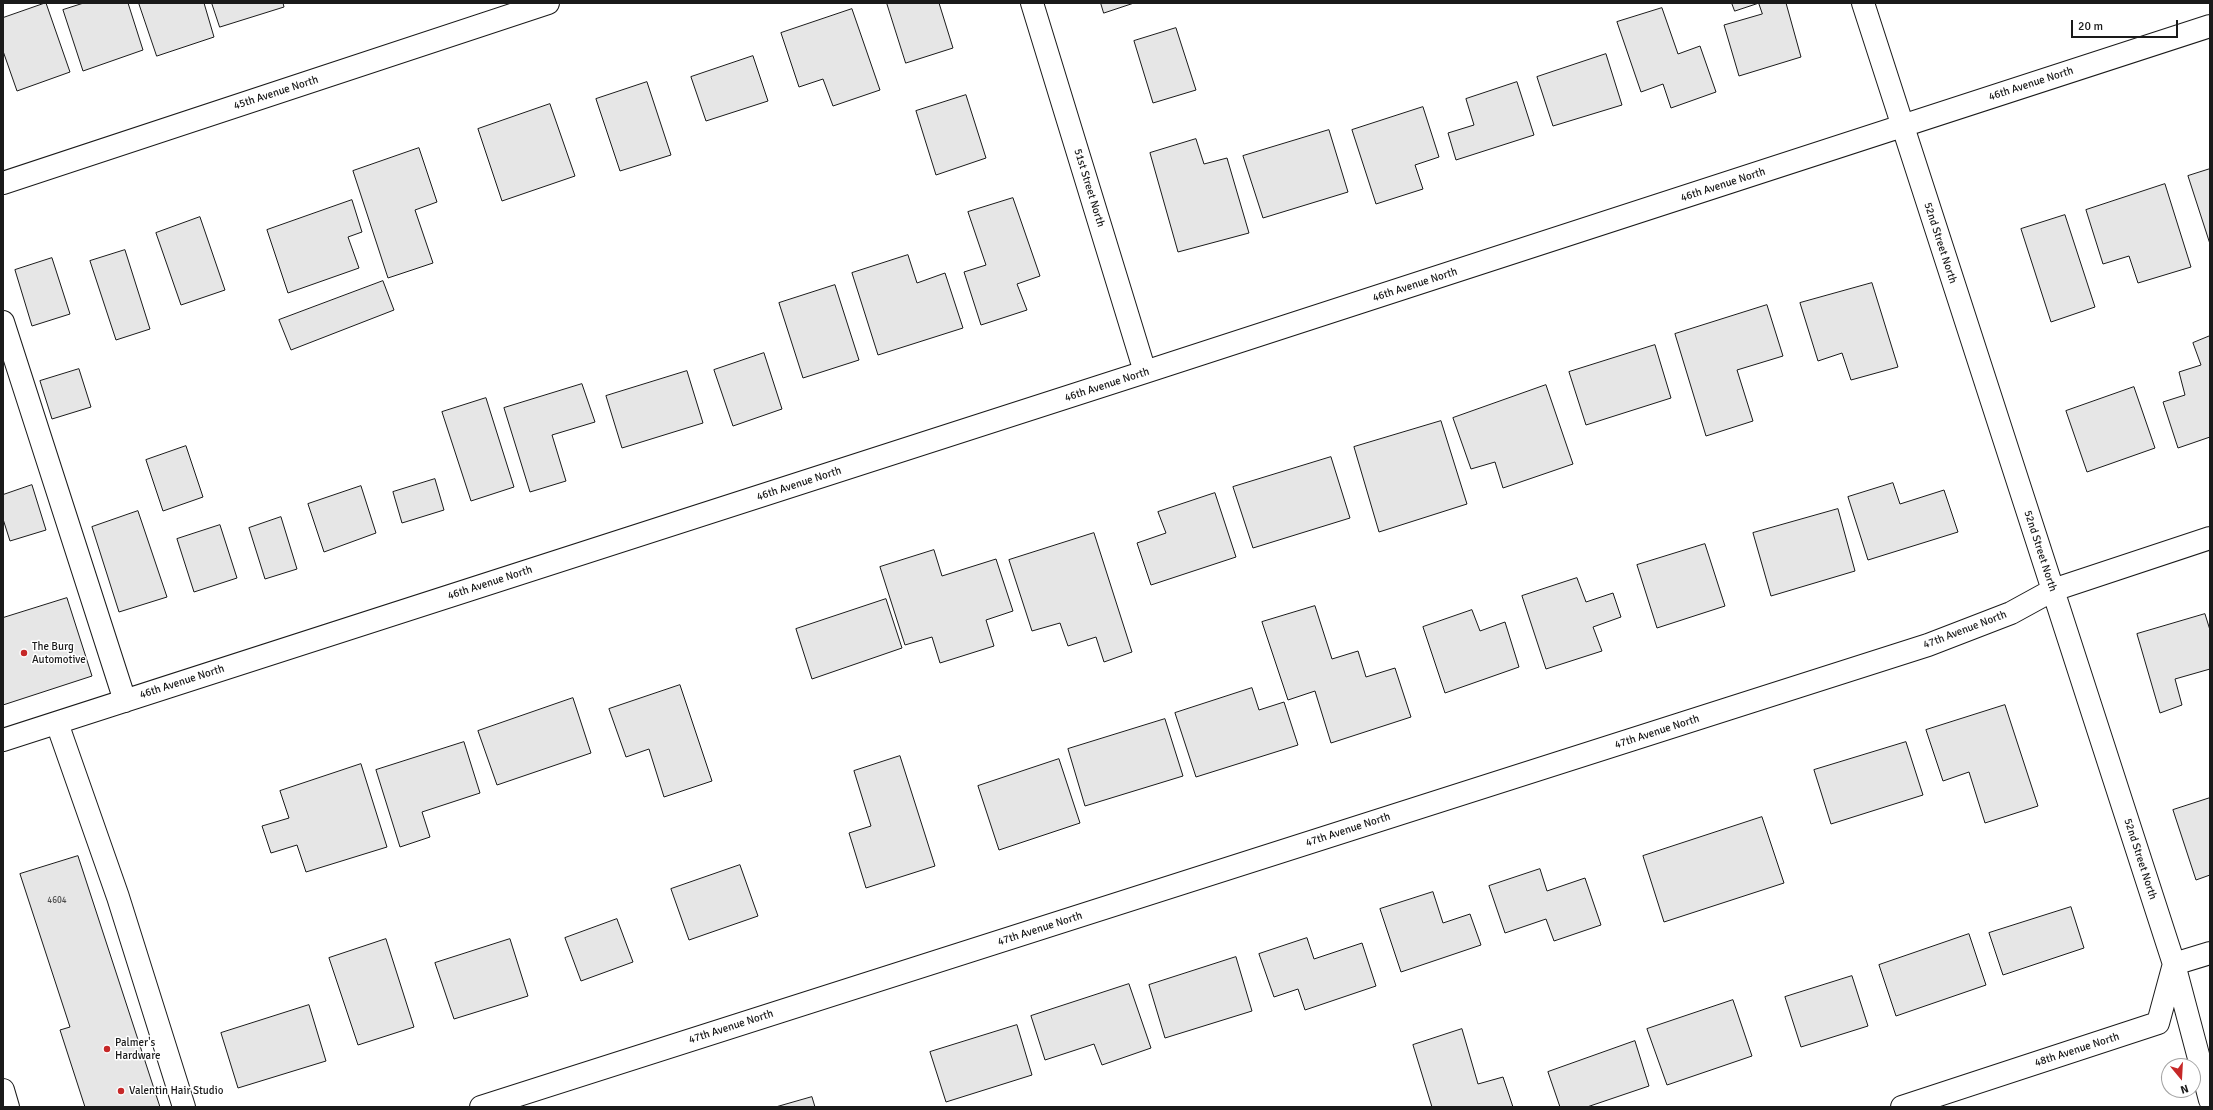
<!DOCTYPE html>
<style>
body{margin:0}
#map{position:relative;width:2213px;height:1110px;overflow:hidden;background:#fff;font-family:Signika,sans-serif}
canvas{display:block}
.frame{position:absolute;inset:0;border:4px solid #1a1a1a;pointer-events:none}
.north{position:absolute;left:2161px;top:1058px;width:40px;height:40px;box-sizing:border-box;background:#fff;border:1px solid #a3a3a3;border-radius:50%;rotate:162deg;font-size:11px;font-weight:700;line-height:16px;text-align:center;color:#1a1a1a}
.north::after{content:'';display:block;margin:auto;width:14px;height:18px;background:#c62828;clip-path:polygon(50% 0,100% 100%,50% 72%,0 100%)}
.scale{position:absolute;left:2071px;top:20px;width:107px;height:18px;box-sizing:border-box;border:2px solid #1a1a1a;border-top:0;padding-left:5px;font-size:12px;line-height:14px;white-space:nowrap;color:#1a1a1a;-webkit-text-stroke:3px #fff;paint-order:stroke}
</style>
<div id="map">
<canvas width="2213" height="1110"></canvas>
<div class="frame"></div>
<div class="north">N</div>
<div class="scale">20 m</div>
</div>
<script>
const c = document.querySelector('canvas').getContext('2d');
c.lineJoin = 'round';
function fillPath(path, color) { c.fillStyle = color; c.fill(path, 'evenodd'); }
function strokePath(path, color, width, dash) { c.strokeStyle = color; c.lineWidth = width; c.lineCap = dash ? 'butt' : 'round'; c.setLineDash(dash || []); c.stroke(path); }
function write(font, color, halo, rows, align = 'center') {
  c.font = font + ' Signika,sans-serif'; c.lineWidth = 3; c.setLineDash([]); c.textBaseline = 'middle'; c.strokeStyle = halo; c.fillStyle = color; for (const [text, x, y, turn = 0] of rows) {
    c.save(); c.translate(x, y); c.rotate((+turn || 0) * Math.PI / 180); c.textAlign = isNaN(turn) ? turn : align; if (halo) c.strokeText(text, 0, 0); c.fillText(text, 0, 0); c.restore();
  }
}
const building = new Path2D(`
 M46,3L70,72L17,91L3,51V18Z
 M84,3H128L143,50L83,71L63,10Z
 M139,3H204L214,37L157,56Z
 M212,3H283L284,7L220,27Z
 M887,3H939L953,48L906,63Z
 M1101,3H1134L1104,13Z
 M1732,3H1759L1735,11Z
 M1759,3H1786L1801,57L1739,76L1724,25L1762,14Z
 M1662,8L1678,54L1700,46L1716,92L1671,108L1663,84L1641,92L1617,22Z
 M852,9L880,90L833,106L823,79L799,87L781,33Z
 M1176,28L1196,90L1153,103L1134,41Z
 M1606,54L1622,105L1553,126L1537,77Z
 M753,56L768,101L706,121L691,77Z
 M647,82L671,155L620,171L596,99Z
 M1517,82L1534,135L1456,160L1448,133L1474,125L1466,99Z
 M966,95L986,158L936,175L916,111Z
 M550,104L575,176L502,201L478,129Z
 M1423,107L1439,157L1415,165L1423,189L1376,204L1352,130Z
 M1329,130L1348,192L1263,218L1243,156Z
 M1196,139L1204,164L1227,158L1249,233L1178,252L1150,153Z
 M419,148L437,202L415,210L433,263L388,278L353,171Z
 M2210,169V244L2188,176Z
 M2165,184L2191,267L2138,283L2129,256L2103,264L2086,210Z
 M1013,198L1040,276L1017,284L1027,310L981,325L964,272L986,265L968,212Z
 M352,200L362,232L348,237L359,268L288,293L267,230Z
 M2065,215L2095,307L2051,322L2021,229Z
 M200,217L225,290L181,305L156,233Z
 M125,250L150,329L116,340L90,261Z
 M908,255L917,283L945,273L963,328L878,355L852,273Z
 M52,258L70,314L32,326L15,270Z
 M383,281L394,310L291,350L279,320Z
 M1872,283L1898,367L1851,380L1842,353L1818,361L1800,303Z
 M835,285L859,360L803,378L779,303Z
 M1767,305L1783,356L1737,370L1753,421L1706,436L1675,334Z
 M2210,336V437L2178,448L2163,402L2185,395L2179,372L2201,365L2193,343Z
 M1655,345L1671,398L1586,425L1569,372Z
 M764,353L782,409L733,426L714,370Z
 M79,369L91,407L52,419L40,381Z
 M687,371L703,423L622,448L606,396Z
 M582,384L595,422L552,435L566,481L530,492L504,408Z
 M1546,385L1573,464L1503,488L1495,462L1471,469L1453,418Z
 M2134,387L2155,448L2087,472L2066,411Z
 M486,398L514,487L471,501L442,412Z
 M1441,421L1467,504L1379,532L1354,447Z
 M186,446L203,497L163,511L146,460Z
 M1331,457L1350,518L1253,548L1233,487Z
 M435,479L444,510L402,523L393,492Z
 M1893,483L1900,504L1944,490L1958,532L1868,560L1848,497Z
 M32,485L46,530L10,541L3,519V495Z
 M361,486L376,533L324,552L308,504Z
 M1215,493L1236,557L1151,585L1137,543L1166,533L1158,512Z
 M1838,509L1855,571L1771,596L1753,533Z
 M138,511L167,597L119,612L92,527Z
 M281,517L297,569L265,579L249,528Z
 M220,525L237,578L194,592L177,539Z
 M1094,533L1132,652L1104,662L1096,637L1068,646L1060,623L1032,631L1009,560Z
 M1705,544L1725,606L1657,628L1637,565Z
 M934,550L942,576L996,559L1013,611L986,620L994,646L940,663L932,637L905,645L880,567Z
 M1577,578L1586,602L1613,593L1621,617L1593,627L1602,651L1546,669L1522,596Z
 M67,598L92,676L3,705V618Z
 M886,599L902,648L812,679L796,629Z
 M1315,606L1332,659L1358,651L1366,677L1395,668L1411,717L1331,743L1315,691L1288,700L1262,622Z
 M1472,610L1480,631L1505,622L1519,667L1445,693L1423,627Z
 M2205,614L2210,630V669L2175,679L2182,705L2160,713L2137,634Z
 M680,685L712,781L664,797L649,749L626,757L609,709Z
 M1252,688L1259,710L1284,702L1298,745L1196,777L1175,713Z
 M573,698L591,753L497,785L478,731Z
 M2005,705L2038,806L1985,823L1969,772L1943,781L1926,730Z
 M1165,719L1183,776L1085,806L1068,749Z
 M464,742L480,793L422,812L430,837L400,847L376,770Z
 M1906,742L1923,795L1831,824L1814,770Z
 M900,756L935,866L866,888L849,833L871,826L854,771Z
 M1059,759L1080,823L999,850L978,786Z
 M361,764L387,847L306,872L297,845L271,853L262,826L289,818L280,791Z
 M2210,798V875L2196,880L2173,810Z
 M1762,817L1784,883L1664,922L1643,856Z
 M78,856L160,1107H85L60,1030L70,1027L20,874Z
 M740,865L758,916L689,940L671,889Z
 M1540,869L1547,891L1585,878L1601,925L1554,941L1546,919L1505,933L1489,886Z
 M1433,892L1443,923L1470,914L1481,945L1401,972L1380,909Z
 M2071,907L2084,948L2003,975L1989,933Z
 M617,919L633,962L581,981L565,938Z
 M1969,934L1986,985L1896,1016L1879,965Z
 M1307,938L1314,959L1362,943L1376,986L1305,1010L1298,989L1274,997L1259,954Z
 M386,939L414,1027L358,1045L329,958Z
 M510,939L528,996L454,1019L435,963Z
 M1236,957L1252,1011L1165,1038L1149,985Z
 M1852,976L1868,1026L1801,1047L1785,997Z
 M1129,984L1151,1048L1102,1065L1094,1044L1045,1060L1031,1016Z
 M1733,1000L1752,1056L1667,1085L1647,1029Z
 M309,1005L326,1061L238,1088L221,1033Z
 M1017,1025L1032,1075L946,1102L930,1052Z
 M1462,1029L1478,1084L1503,1077L1513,1107H1432L1413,1045Z
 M1635,1041L1649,1086L1587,1107H1560L1548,1072Z
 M812,1097L815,1107H776Z`);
fillPath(building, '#e6e6e6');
strokePath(building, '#1a1a1a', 1);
const minor = new Path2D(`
 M1032,3L1145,372
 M1863,3L2174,964L2210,1100
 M3,183L548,3
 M3,322L125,701
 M57,723L118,897L184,1107
 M3,740L1145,372L2210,26
 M481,1107L1928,645L2011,613L2053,590L2210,538
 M1902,1107L2158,1023L2174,964L2210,953`);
const major = new Path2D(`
 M3,1090L8,1107`);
strokePath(minor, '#1a1a1a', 24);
strokePath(major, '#1a1a1a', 24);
strokePath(minor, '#fff', 22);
strokePath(major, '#fff', 22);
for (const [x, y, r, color] of [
 [24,653,4,"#c62828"],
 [107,1049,4,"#c62828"],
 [121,1091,4,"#c62828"]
]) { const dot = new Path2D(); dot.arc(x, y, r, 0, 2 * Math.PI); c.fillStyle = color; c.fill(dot); strokePath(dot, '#fff', 1.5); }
write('9px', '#4d4d4d', null, [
 ["4604",57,901]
]);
write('11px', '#1a1a1a', '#fff', [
 ["46th Avenue North",2031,84,-18],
 ["45th Avenue North",276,93,-18],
 ["46th Avenue North",1723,185,-18],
 ["51st Street North",1089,188,73],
 ["52nd Street North",1940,243,72],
 ["46th Avenue North",1415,285,-18],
 ["46th Avenue North",1107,385,-18],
 ["46th Avenue North",799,484,-18],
 ["52nd Street North",2040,551,72],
 ["46th Avenue North",490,583,-18],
 ["47th Avenue North",1965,630,-21],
 ["46th Avenue North",182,682,-18],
 ["47th Avenue North",1657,732,-18],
 ["47th Avenue North",1348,830,-18],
 ["52nd Street North",2140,859,72],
 ["47th Avenue North",1040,929,-18],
 ["47th Avenue North",731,1027,-18],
 ["48th Avenue North",2077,1050,-18]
]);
write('11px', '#1a1a1a', '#fff', [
 ["The Burg",32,647],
 ["Automotive",32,660],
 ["Palmer's",115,1043],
 ["Hardware",115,1056],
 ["Valentin Hair Studio",129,1091]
], 'left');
</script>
